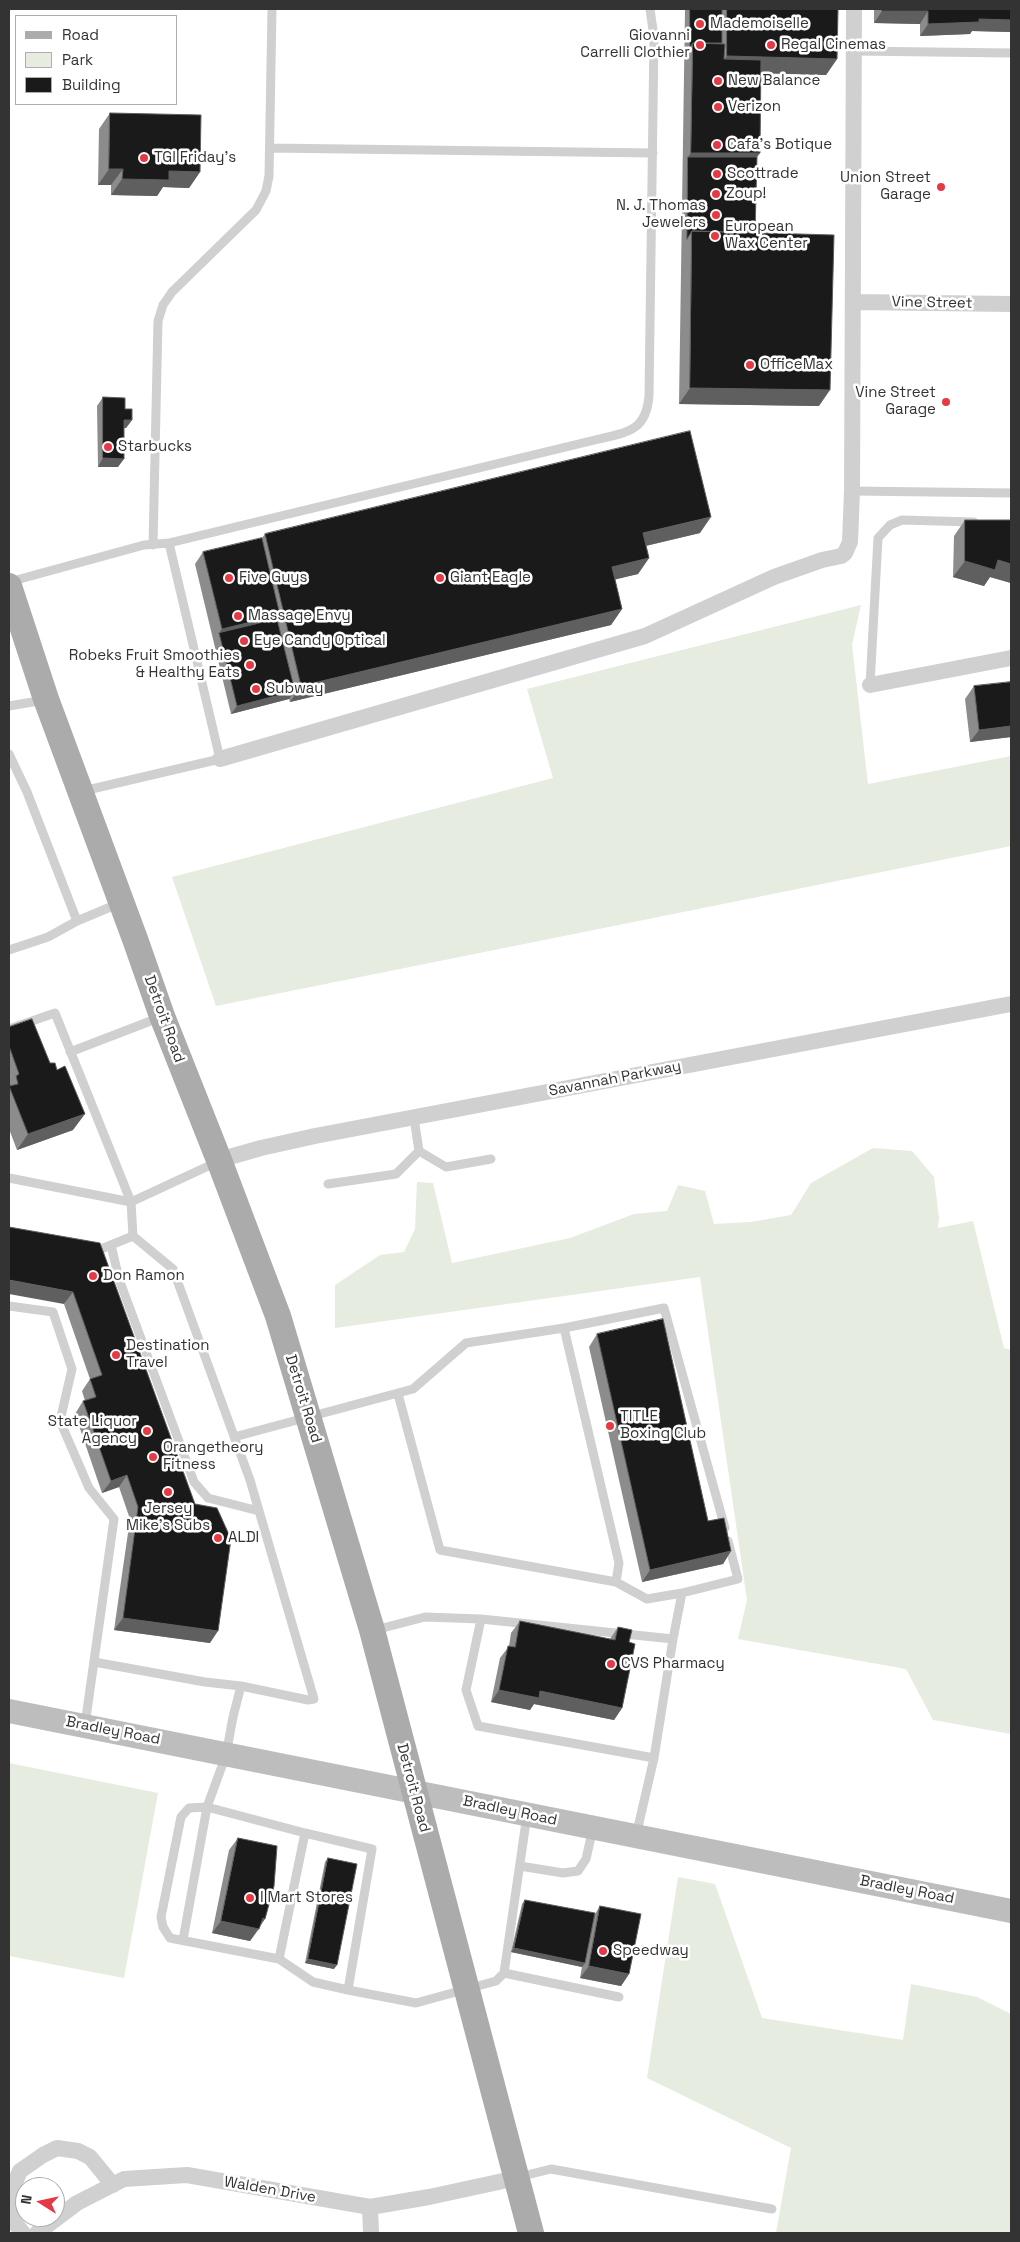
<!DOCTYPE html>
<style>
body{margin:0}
#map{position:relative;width:1020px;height:2242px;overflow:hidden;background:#fff;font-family:"Space Grotesk",sans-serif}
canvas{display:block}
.frame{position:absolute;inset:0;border:10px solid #333;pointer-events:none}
.legend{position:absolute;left:15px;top:15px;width:162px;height:90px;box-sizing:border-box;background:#fff;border:1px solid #adadad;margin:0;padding:6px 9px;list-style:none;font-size:15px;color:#333}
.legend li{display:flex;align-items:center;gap:10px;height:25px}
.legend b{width:25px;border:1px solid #adadad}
.north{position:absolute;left:15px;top:2177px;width:50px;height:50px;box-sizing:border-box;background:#fff;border:1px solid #adadad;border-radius:50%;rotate:280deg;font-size:14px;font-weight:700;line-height:20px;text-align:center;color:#333}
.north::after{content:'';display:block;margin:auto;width:18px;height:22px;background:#e63946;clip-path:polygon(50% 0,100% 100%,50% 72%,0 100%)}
</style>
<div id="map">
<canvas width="1020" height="2242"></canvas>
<div class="frame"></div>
<ul class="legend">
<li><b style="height:6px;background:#ababab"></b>Road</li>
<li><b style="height:14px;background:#e6ecdf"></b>Park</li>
<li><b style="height:14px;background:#1a1a1a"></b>Building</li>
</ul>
<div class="north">N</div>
</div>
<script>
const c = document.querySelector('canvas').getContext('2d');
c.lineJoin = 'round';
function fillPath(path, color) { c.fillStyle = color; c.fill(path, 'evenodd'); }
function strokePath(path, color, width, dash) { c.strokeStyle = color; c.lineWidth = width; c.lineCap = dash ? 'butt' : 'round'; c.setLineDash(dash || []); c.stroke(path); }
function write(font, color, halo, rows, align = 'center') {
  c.font = font + ' "Space Grotesk",sans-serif'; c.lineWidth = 5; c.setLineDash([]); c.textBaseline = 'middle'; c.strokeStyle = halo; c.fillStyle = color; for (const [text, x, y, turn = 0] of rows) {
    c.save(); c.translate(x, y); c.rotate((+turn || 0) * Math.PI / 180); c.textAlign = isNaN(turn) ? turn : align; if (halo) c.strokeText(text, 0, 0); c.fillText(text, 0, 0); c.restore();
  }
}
fillPath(new Path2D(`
 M861,605L852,645L868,784L1011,756V846L216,1006L172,877L553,778L527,689Z
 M873,1148L912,1151L934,1177L939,1218L938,1228L973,1221L1004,1348L1011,1350V1734L933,1720L906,1669L738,1639L747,1600L700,1277L335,1328V1285L380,1255L404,1252L415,1229L417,1182L433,1183L452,1263L570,1238L634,1214L667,1211L678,1185L705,1191L714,1224L751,1222L791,1215L811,1183Z
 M9,1763L158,1793L124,1978L9,1956Z
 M678,1877L715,1884L762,2018L903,2040L911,1984L977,1997L1011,2014V2233H776L791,2148L647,2078Z`), '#e6ecdf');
strokePath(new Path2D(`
 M854,51L1011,53
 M270,148L653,153
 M852,491L1011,493
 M153,545L158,321L163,305L172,292L256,210L266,191L269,176L272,9
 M9,582L144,545L169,543L599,439C628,432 646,431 649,396L654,37L650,9
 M870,685L878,538L890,525L902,520L974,522
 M9,706L44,700
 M9,754L27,792L77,921L48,937L9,950
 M83,791L220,759L169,543
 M77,921L120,903
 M9,1029L55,1013L131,1202L133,1236L173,1269L250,1480L314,1699L308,1700L241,1686L233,1717L226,1755L207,1807L305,1833L372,1849L348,1990L416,2003L496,1981L504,1973L527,1815
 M70,1052L161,1017
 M419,1151L446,1167L491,1159
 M9,1178L131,1202L217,1162
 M328,1184L396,1174L419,1151L414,1118
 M111,1245L119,1279L194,1482L208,1498L259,1511
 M91,1247L101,1249L133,1236
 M9,1306L53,1312L72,1369L60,1421L89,1488L114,1519L85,1725
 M564,1328L619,1563L616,1582
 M398,1394L440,1550L616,1582L647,1599L682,1593
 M234,1437L413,1389L466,1343L564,1328L664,1308L725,1528
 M481,1619L466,1690L478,1726L654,1758
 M375,1630L425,1617L481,1619L673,1639L654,1758L636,1836
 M673,1639L682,1593L738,1579L728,1541
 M94,1662L205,1682L241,1686
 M305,1833L279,1959L313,1982L348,1990
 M520,1866L563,1873L578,1871L586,1859L593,1828
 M183,1940L207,1807L189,1808L181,1817L161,1917L163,1927L170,1938L279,1959
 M504,1973L619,1997
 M519,2177L551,2169L772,2209`), '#d0d0d0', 9);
strokePath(new Path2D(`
 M854,302L1011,304
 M870,685L1011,658
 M220,759L645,636L774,577L822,560L841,556L845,553L850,542L852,491L854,9
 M219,1160L261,1148L315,1136L1011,1004
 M370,2207L371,2233
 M23,2233L14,2222L11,2205L12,2189L20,2171L43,2155L57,2148L78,2151L90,2157L113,2185
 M37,2233L77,2203L124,2179L187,2175L370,2207L429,2197L517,2178`), '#d0d0d0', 16);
strokePath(new Path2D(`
 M9,1711L1011,1911`), '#bdbdbd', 24);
strokePath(new Path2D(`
 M9,586L46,699L135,939L162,1016L219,1160L278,1316L372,1630L531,2233`), '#ababab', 26);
fillPath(new Path2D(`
 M685,9H838L837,59L826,75L761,73L757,157L755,233L819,406L679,404Z
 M874,9H1011V32L972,31L970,34L920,36V24L874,23Z
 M110,113L200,172L189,188L163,187L157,196L111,195V185H98L99,129Z
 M103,397L125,409L132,420L126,428H124L118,467H98L97,406Z
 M965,520H1011V583L990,577L984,586L953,577L954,536Z
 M700,533L646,546L649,558L638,574L615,579L622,609L611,625L290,702L289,699L231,714L195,564L203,552L262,538L265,534Z
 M1011,682V737L970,742L965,699L974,686Z
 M9,1027L73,1130L17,1150L9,1129Z
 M100,1243L210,1643L114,1630L130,1519L119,1487L102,1493L75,1414L83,1401H85L82,1391L90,1379L64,1304Z
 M597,1334L708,1521L731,1551L723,1564L642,1582L589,1347Z
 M520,1621L610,1639L618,1627L629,1642L622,1708L614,1720L534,1704L530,1710L491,1702L500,1658L509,1646L511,1633Z
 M238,1838L259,1929L250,1941L212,1933L229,1850Z
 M328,1858L334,1969L305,1963L325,1862Z
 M525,1900L595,1914L600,1906L629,1974L621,1986L580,1978L582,1967L511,1952L522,1904Z`), '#8c8c8c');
fillPath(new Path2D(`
 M882,11H928L920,24L874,23Z
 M979,19L1011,20V32L972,31L970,34L920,36L928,24Z
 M727,56L837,59L826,75L716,72Z
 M691,153H760L751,166L688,157Z
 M109,169H123L111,185H98Z
 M169,171L200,172L189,188L163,187L157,196L111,195L122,179Z
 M690,388L830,390L819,406L679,404Z
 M124,420H132L126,428H119Z
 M103,458L124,459L118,467H98Z
 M711,517L700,533L632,549L643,533Z
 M649,558L638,574L601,583L612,567Z
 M998,560L1011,564V583L990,577L984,586L953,577L965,561Z
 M622,609L611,625L290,702L301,686Z
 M280,615L272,627L219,633L222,629Z
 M295,691L289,699L231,714L237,706Z
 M1011,726V737L970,742L979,730Z
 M85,1114L73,1130L17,1150L28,1134Z
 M9,1280L73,1292L64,1304L9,1294Z
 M127,1475L119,1487L102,1493L111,1481Z
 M731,1551L723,1564L642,1582L650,1570Z
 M123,1618L218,1631L210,1643L114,1630Z
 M499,1690L540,1691L622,1708L614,1720L534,1704L530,1710L491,1702Z
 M263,1918L265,1919L250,1941L212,1933L221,1921Z
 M514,1948L585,1963L582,1967L511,1952Z
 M308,1959L337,1965L334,1969L305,1963Z
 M589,1966L629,1974L621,1986L580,1978Z`), '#5f5f5f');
const building = new Path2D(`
 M690,9H722V43H693L690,47Z
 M727,9H838L837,59L727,56Z
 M882,9H1011V20L979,19V22L928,24V11H882Z
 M693,43L725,44L724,59L761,60L760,153H691Z
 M110,113L201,115L200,172L169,171V180L122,179L123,169H109Z
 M688,157H757L755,233L692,231L687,239Z
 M692,231L834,235L830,390L690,388Z
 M103,397L125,398V409H132V420H124V459L103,458Z
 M690,431L711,517L643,533L649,558L612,567L622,609L301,686L265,534Z
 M965,520H1011V564L998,560L995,570L965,561Z
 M262,538L280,615L222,629L203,552Z
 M277,619L295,691L237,706L219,633Z
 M1011,682V726L979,730L974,686Z
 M32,1019L50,1063H55L57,1070L65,1066L85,1114L28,1134L9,1086L18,1084L16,1076L19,1074L9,1046V1027Z
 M9,1227L100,1243L195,1504L217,1508L231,1539L218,1631L123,1618L138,1507L127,1475L111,1481L83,1401L96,1397L90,1379L102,1375L73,1292L9,1280Z
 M663,1319L708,1521L724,1518L731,1551L650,1570L597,1334Z
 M520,1621L615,1640L618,1627L632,1630L629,1642L635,1644L622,1708L540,1691L539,1698L499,1690L508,1646L515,1647Z
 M238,1838L277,1846L274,1886L265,1919L263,1918L259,1929L221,1921Z
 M328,1858L357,1864L337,1965L308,1959Z
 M525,1900L595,1913L585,1963L514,1948Z
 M600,1906L641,1914L629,1974L589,1966Z`);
fillPath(building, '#1a1a1a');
strokePath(building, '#5f5f5f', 1);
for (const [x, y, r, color] of [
 [700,24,5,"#e63946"],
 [700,45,5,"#e63946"],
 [771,45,5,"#e63946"],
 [718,81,5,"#e63946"],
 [718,107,5,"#e63946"],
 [717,145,5,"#e63946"],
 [144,158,5,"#e63946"],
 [717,174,5,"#e63946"],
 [941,187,5,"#e63946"],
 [716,194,5,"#e63946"],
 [716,215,5,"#e63946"],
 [715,236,5,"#e63946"],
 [750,365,5,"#e63946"],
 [946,402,5,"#e63946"],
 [108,447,5,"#e63946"],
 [229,578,5,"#e63946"],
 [440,578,5,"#e63946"],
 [238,616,5,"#e63946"],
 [244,641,5,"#e63946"],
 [250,665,5,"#e63946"],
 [256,689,5,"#e63946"],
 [93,1276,5,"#e63946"],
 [116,1355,5,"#e63946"],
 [610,1426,5,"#e63946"],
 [147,1431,5,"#e63946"],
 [153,1457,5,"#e63946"],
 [168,1492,5,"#e63946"],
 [218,1538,5,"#e63946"],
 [611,1664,5,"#e63946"],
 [250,1898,5,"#e63946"],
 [603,1951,5,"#e63946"]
]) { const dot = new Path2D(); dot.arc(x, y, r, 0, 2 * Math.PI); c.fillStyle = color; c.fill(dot); strokePath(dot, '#fff', 2); }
write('15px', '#333', '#fff', [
 ["Mademoiselle",710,24],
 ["Giovanni",690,36,"right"],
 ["Carrelli Clothier",690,53,"right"],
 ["Regal Cinemas",781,45],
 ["New Balance",728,81],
 ["Verizon",728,107],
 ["Cafa's Botique",727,145],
 ["TGI Friday's",154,158],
 ["Scottrade",727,174],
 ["Union Street",931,178,"right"],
 ["Garage",931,195,"right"],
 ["Zoup!",726,194],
 ["N. J. Thomas",706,206,"right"],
 ["Jewelers",706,223,"right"],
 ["European",725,227],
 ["Wax Center",725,244],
 ["OfficeMax",760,365],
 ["Vine Street",936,393,"right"],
 ["Garage",936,410,"right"],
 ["Starbucks",118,447],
 ["Five Guys",239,578],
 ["Giant Eagle",450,578],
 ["Massage Envy",248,616],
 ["Eye Candy Optical",254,641],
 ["Robeks Fruit Smoothies",240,656,"right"],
 ["& Healthy Eats",240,673,"right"],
 ["Subway",266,689],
 ["Don Ramon",103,1276],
 ["Destination",126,1346],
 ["Travel",126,1363],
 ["TITLE",620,1417],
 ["Boxing Club",620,1434],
 ["State Liquor",137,1422,"right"],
 ["Agency",137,1439,"right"],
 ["Orangetheory",163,1448],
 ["Fitness",163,1465],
 ["Jersey",168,1509,"center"],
 ["Mike's Subs",168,1526,"center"],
 ["ALDI",228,1538],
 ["CVS Pharmacy",621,1664],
 ["I Mart Stores",260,1898],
 ["Speedway",613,1951]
], 'left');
write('15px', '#333', '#fff', [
 ["Vine Street",932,303,1],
 ["Detroit Road",164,1019,70],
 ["Savannah Parkway",615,1079,-11],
 ["Detroit Road",303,1399,73],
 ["Bradley Road",113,1731,11],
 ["Detroit Road",413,1788,75],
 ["Bradley Road",510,1811,12],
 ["Bradley Road",907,1890,11],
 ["Walden Drive",270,2190,10]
]);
</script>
